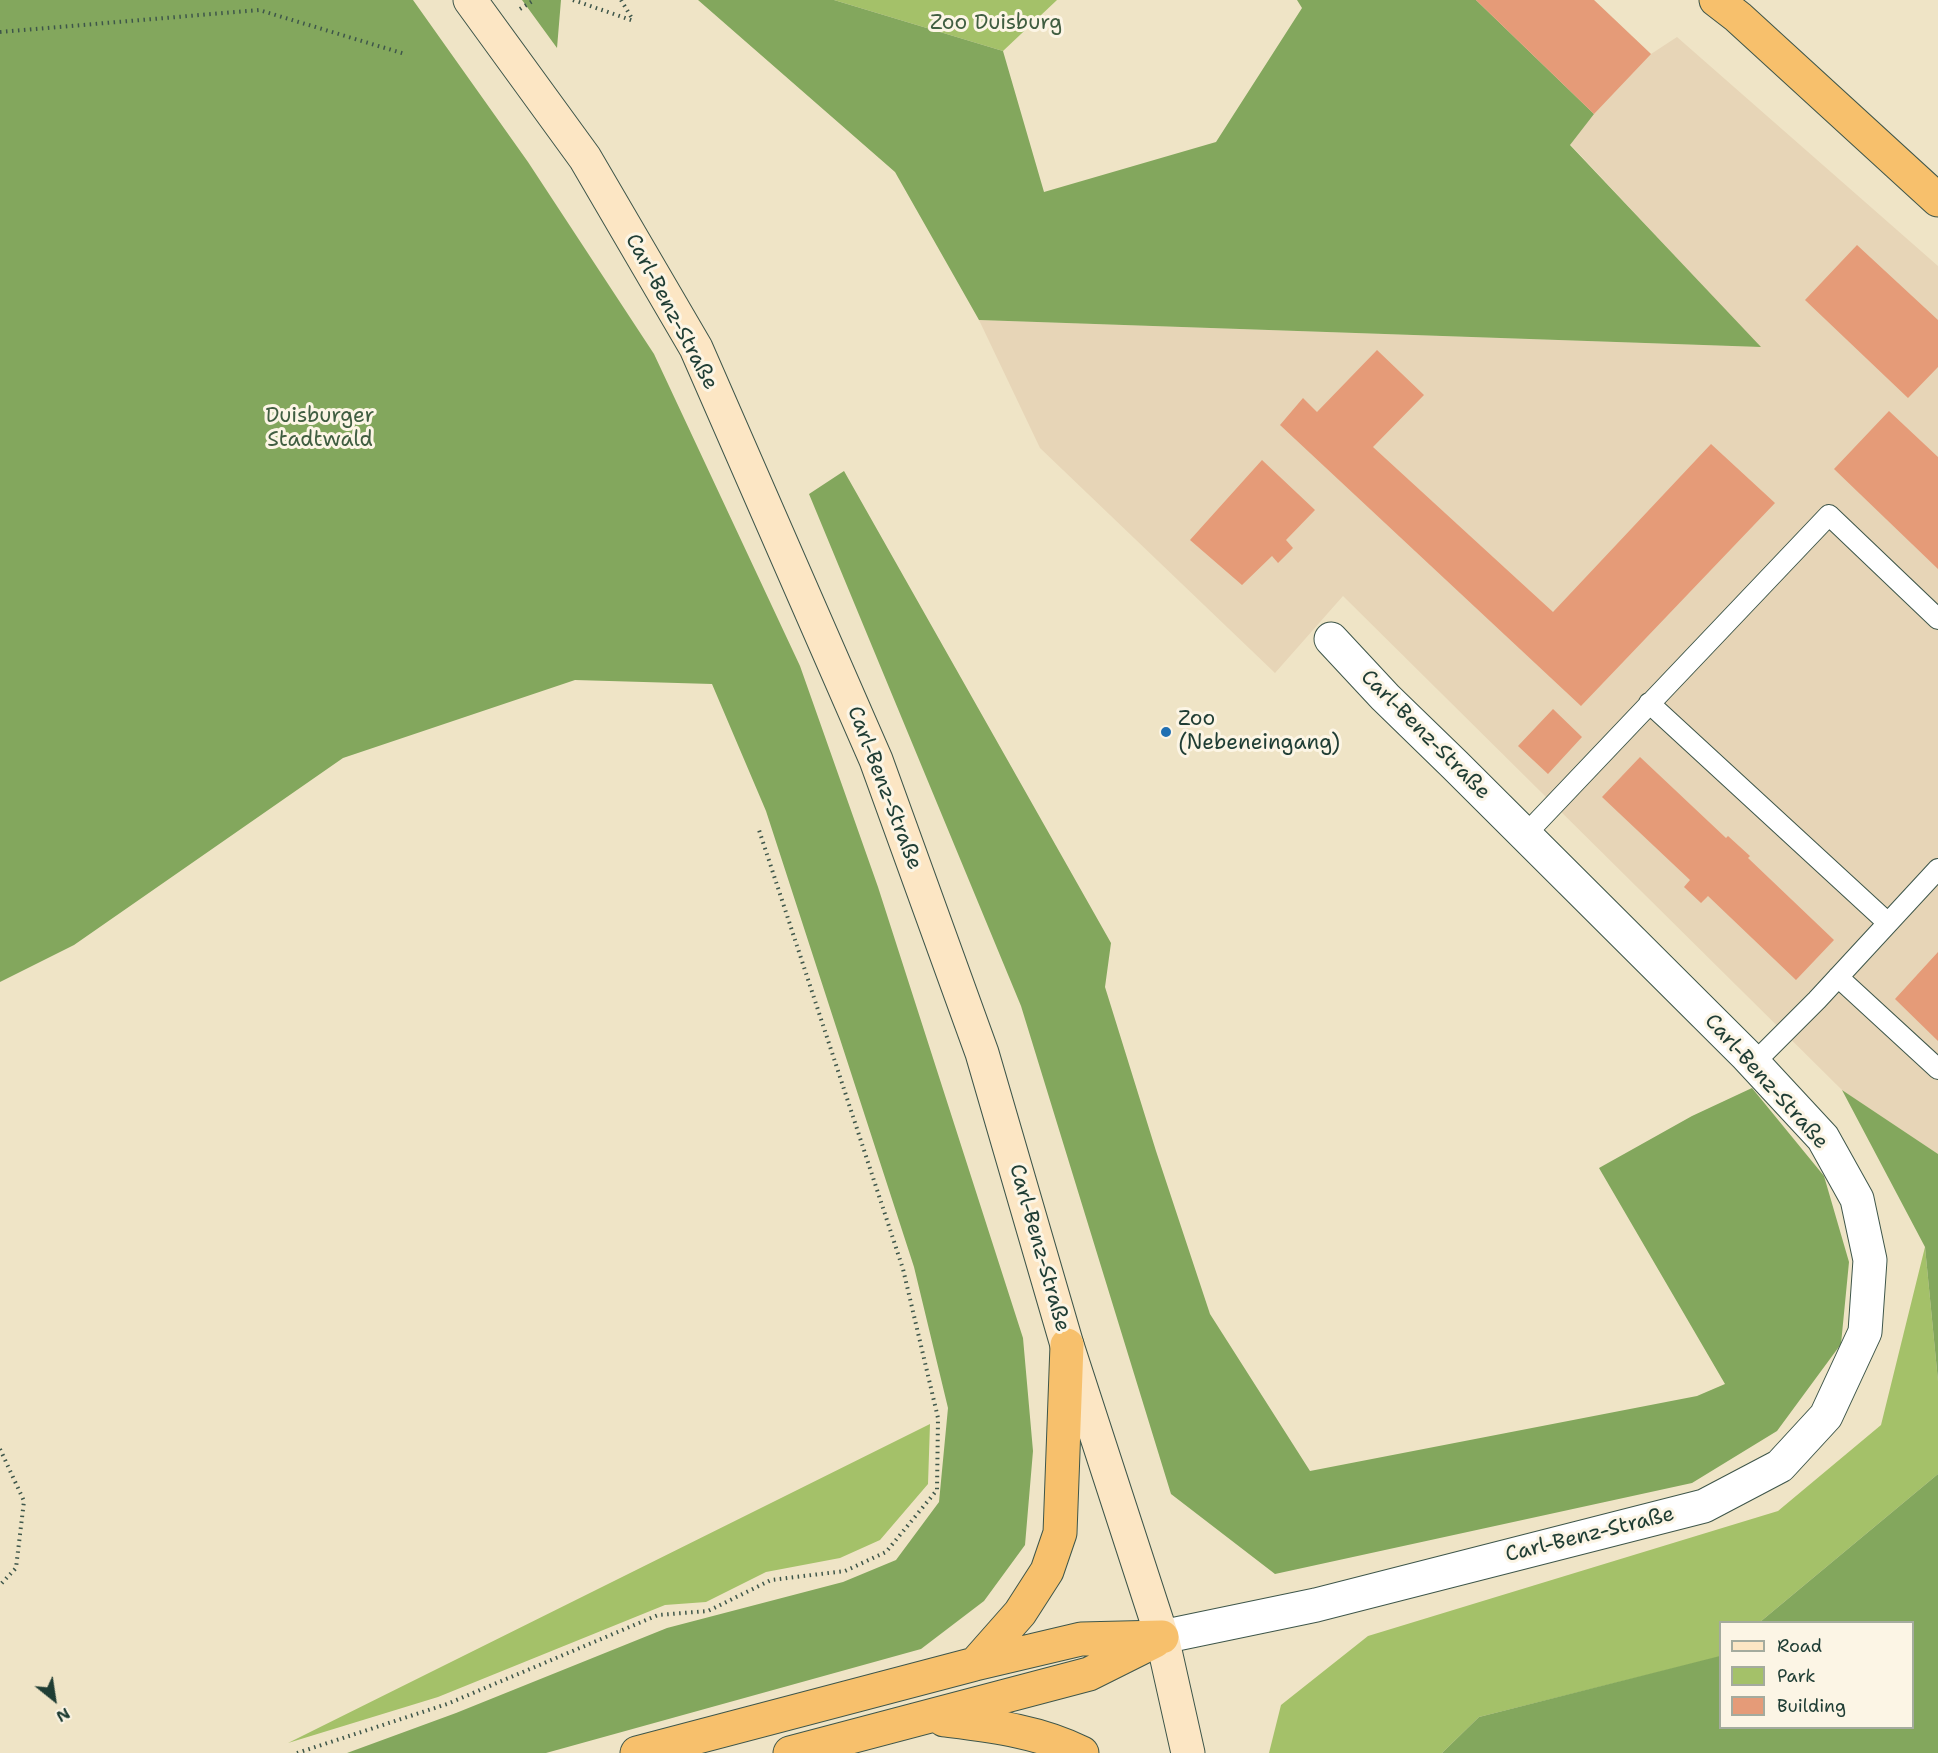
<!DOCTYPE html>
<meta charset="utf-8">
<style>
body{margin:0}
#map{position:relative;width:1938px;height:1753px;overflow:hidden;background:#efe4c6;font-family:"Shantell Sans",sans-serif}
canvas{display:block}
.legend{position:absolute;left:1719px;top:1621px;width:195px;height:108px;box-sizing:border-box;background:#fcf5e5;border:2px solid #a4ab9e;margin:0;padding:8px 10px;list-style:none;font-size:18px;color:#1f3d34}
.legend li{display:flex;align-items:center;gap:12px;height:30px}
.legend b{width:30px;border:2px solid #a4ab9e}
.north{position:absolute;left:24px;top:1669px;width:60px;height:60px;-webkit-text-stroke:4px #fcf5e5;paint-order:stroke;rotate:150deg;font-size:16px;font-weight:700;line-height:24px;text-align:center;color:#1f3d34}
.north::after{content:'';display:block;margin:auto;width:21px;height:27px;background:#1f3d34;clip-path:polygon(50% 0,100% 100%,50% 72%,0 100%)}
</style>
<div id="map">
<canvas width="1938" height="1753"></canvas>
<ul class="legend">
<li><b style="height:8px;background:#fce6c4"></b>Road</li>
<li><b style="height:16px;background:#a4c169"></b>Park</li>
<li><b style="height:16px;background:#e59b78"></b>Building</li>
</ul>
<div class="north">N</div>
</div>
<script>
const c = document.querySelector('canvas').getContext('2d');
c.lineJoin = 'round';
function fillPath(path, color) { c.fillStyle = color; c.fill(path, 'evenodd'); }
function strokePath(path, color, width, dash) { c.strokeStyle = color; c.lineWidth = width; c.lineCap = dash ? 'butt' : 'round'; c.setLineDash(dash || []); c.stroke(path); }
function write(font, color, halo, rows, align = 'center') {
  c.font = font + ' "Shantell Sans",sans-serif'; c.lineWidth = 6; c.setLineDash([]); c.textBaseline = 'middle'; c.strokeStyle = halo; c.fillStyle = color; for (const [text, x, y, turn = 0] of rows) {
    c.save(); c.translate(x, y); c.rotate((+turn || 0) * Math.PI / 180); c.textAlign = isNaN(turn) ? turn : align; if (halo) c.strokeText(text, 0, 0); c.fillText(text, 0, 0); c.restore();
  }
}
fillPath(new Path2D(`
 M1476,0H1594L1651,54L1677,37L1938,266V1154L1842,1090L1343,596L1275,673L1040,448L979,320L1760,347L1570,144L1593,114Z`), '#e7d5b7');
fillPath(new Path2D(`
 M834,0H1057L1003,51Z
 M1925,1247L1938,1381V1474L1760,1622H1720L1719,1657L1479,1717L1442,1753H1269L1281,1705L1368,1636L1778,1511L1881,1425Z
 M930,1424L928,1484L880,1540L840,1558L766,1572L706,1602L665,1605L438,1697L288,1743Z`), '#a4c169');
fillPath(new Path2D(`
 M0,0H413L528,162L654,354L800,666L878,887L1023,1338L1033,1451L1025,1545L984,1601L921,1649L546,1753H347L456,1713L667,1628L843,1582L896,1560L939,1502L948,1408L914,1267L766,811L712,684L575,680L343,758L74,945L0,982Z
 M522,0H561L557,48Z
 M698,0H834L1003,51L1044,192L1216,142L1302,8L1297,0H1476L1594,114L1570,145L1761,347L979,320L895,172Z
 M844,471L1111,943L1105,987L1156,1151L1210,1314L1310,1471L1697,1396L1725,1384L1599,1168L1692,1116L1752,1088L1824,1176L1849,1262L1841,1344L1777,1431L1692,1483L1275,1574L1171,1494L1021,1006L809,494Z
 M1842,1090L1938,1154V1381L1925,1247Z
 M1938,1474V1753H1442L1479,1717L1720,1656V1728H1912V1622H1760Z`), '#83a75d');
fillPath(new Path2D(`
 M1476,0H1594L1651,54L1594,114Z
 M1857,245L1938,320V367L1908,398L1805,300Z
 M1377,350L1424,395L1373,447L1553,612L1711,444L1775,503L1581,706L1280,425L1303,398L1317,412Z
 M1889,411L1938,457V569L1834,469Z
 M1262,460L1315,510L1286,540L1293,548L1278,563L1272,556L1242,585L1190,540Z
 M1553,709L1582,737L1548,774L1518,746Z
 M1640,757L1726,838L1728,836L1750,856L1748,858L1834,940L1796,980L1708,896L1701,903L1684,887L1690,880L1602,797Z
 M1938,952V1041L1895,999Z`), '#e59b78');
const lane = new Path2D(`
 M1649,703L1888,923
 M1525,835L1829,515L1938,619
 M1838,977L1938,1069
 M1754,1063L1817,1000L1938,869`);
const street = new Path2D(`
 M1162,1637L1316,1605L1704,1506L1780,1466L1826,1416L1865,1332L1870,1260L1857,1199L1823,1138L1746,1055L1455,765L1385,697L1331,639`);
const secondary = new Path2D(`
 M470,0L585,158L696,348L876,760L982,1053L1067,1345L1162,1637L1188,1753`);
const highway = new Path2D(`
 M1716,0L1738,17L1938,200
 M975,1664L1020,1613L1047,1571L1060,1533L1067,1345
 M944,1720C992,1726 1038,1731 1082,1753
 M637,1753L975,1664L1081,1639L1162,1637
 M790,1753L1089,1674L1155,1641`);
strokePath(lane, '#3e564a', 22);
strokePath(street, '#3e564a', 35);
strokePath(secondary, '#3e564a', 35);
strokePath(highway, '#3e564a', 35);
strokePath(new Path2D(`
 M573,0L634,21
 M621,0L633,20
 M520,9L534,0
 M0,32L259,10L405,54
 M0,1449L24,1501L16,1568L0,1585
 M297,1753L447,1704L658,1615L708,1611L771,1580L845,1571L886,1552L937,1490L938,1418L903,1269L758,827`), '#3e564a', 4, [1.5, 4.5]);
strokePath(lane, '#fff', 20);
strokePath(street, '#fff', 33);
strokePath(secondary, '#fce6c4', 33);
strokePath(highway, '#f7c06c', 33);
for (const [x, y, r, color] of [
 [1166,732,6,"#1f6fb2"]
]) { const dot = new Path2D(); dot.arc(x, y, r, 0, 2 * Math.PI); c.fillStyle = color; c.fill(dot); strokePath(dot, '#fcf5e5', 2); }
write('21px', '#405e41', '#fcf5e5', [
 ["Zoo Duisburg",996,24],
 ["Duisburger",320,417],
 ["Stadtwald",320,441]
]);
write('21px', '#1f3d34', '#fcf5e5', [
 ["Carl-Benz-Straße",671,312,62],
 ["Carl-Benz-Straße",1425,735,45],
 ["Carl-Benz-Straße",884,788,69],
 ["Carl-Benz-Straße",1766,1082,48],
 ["Carl-Benz-Straße",1039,1248,74],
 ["Carl-Benz-Straße",1590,1535,-14]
]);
write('21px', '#1f3d34', '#fcf5e5', [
 ["Zoo",1178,720],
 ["(Nebeneingang)",1178,744]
], 'left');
</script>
